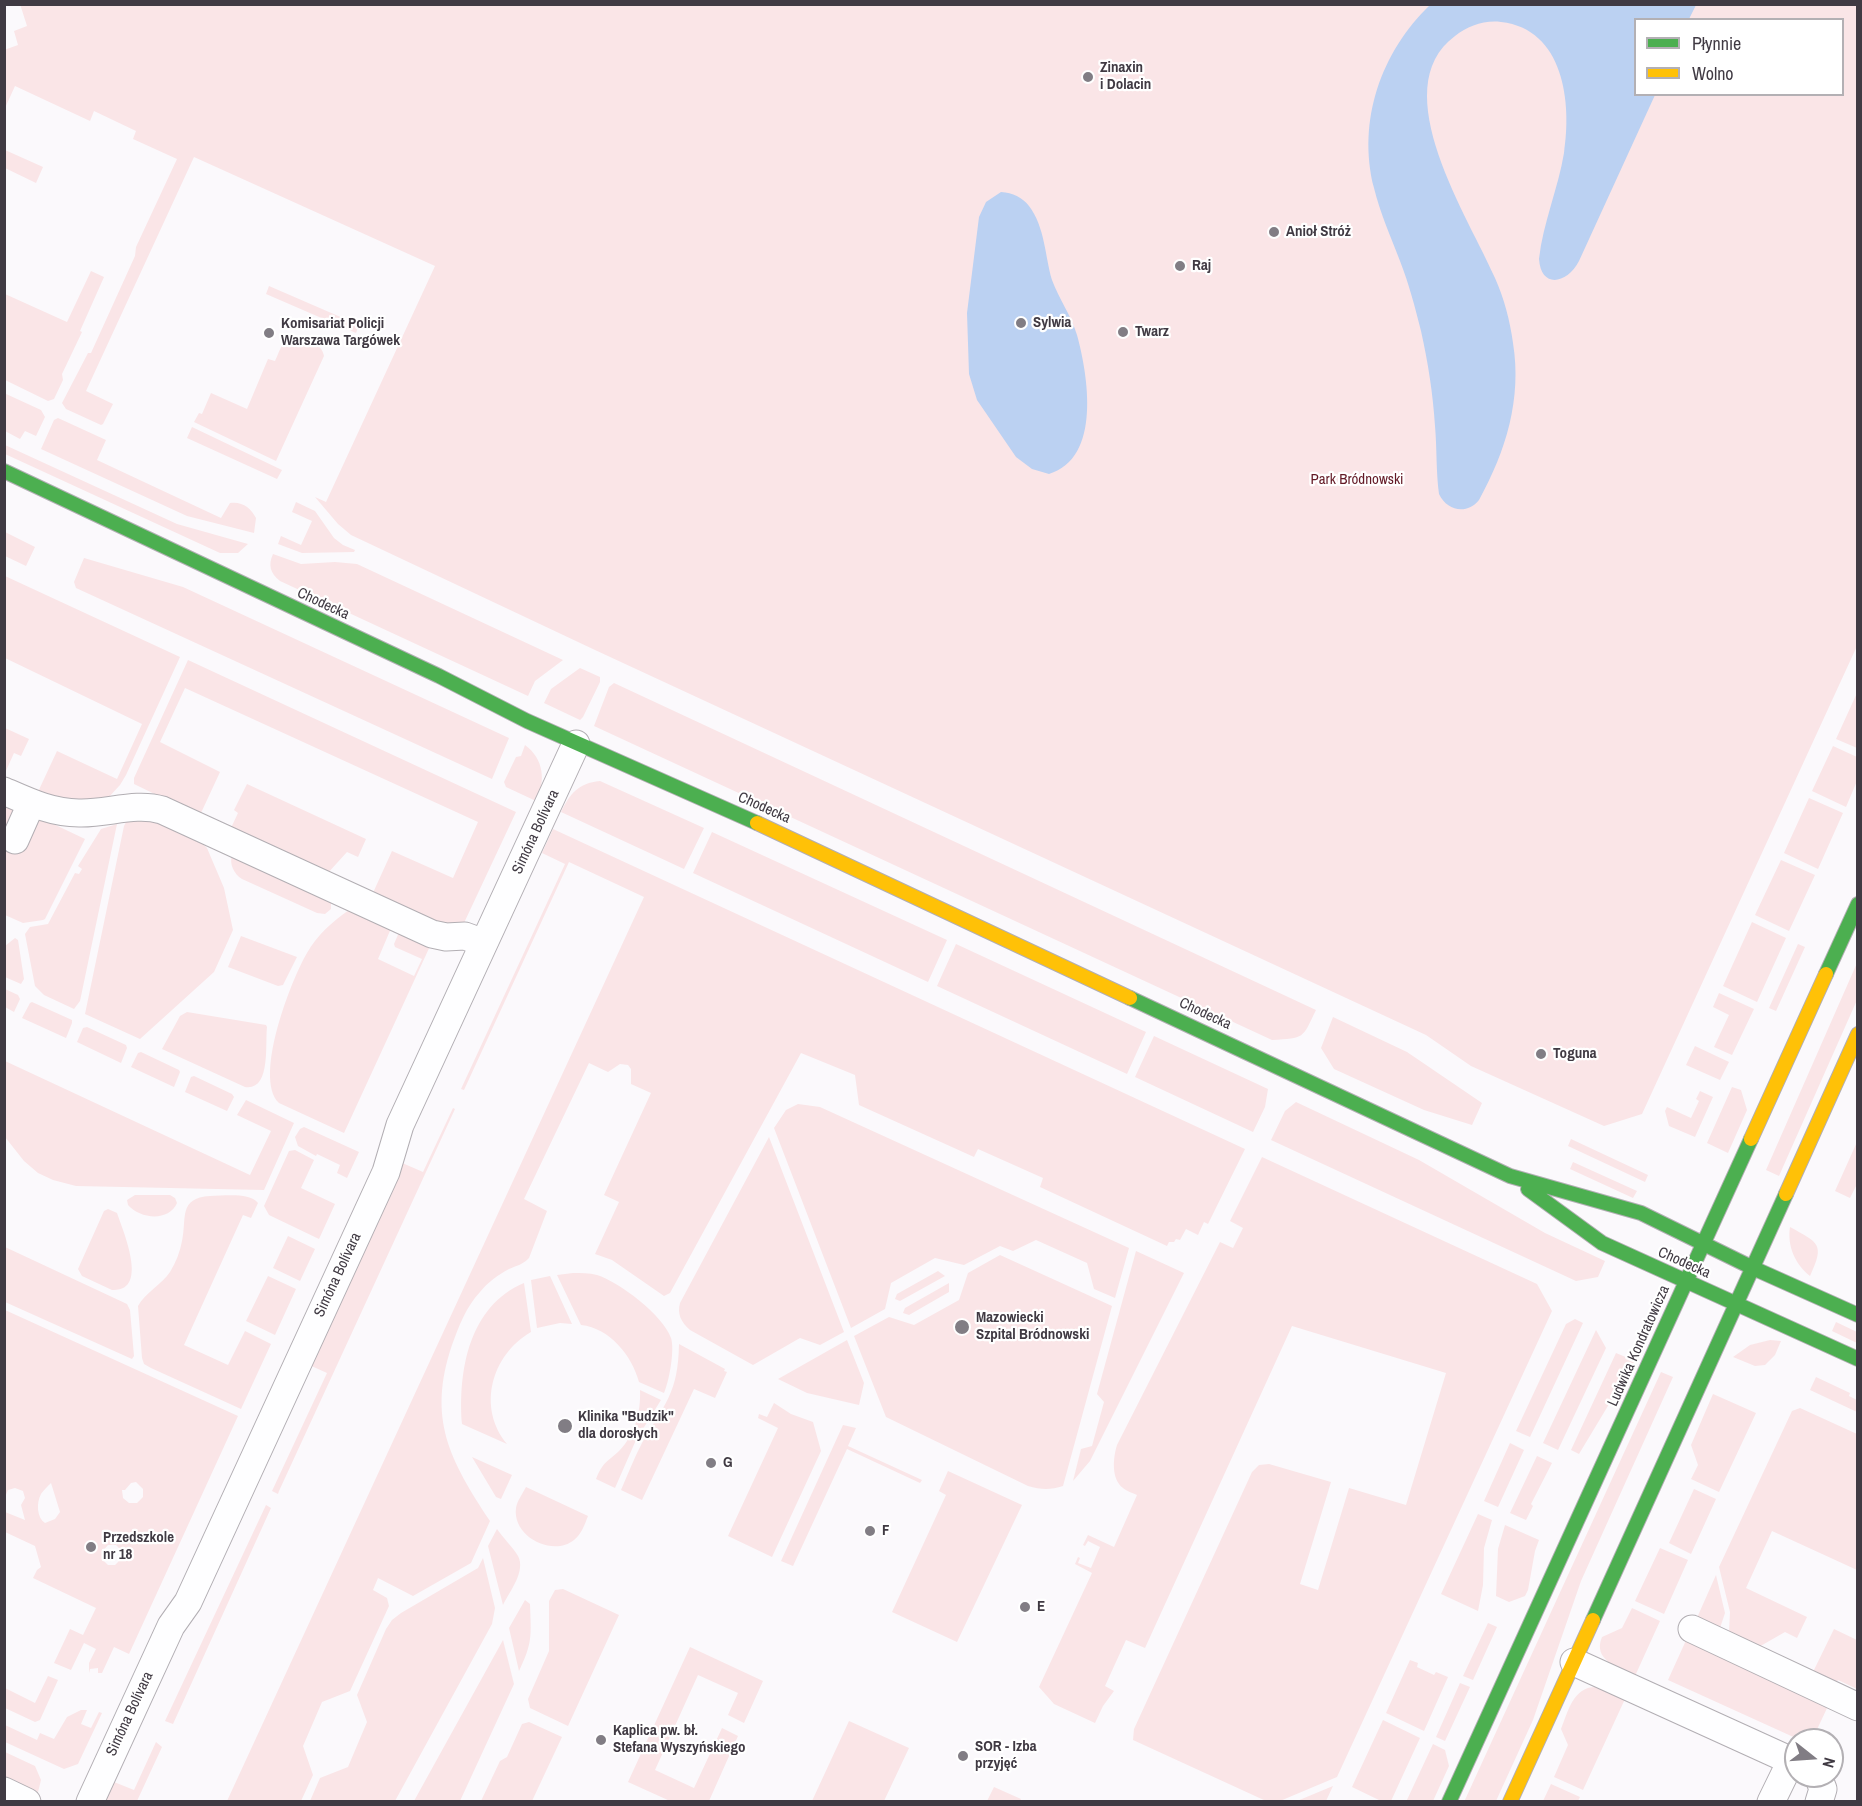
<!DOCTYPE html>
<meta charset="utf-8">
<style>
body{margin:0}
#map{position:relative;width:1862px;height:1806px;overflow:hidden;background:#fbf9fc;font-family:"Archivo Narrow",sans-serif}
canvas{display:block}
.frame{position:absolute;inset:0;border:6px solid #403a43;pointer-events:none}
.legend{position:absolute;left:1634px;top:18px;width:210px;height:78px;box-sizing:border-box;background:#fff;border:2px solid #b3b0b4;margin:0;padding:8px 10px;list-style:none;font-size:18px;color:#403a43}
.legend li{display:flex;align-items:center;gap:12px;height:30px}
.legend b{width:30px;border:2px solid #b3b0b4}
.north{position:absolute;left:1784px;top:1728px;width:60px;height:60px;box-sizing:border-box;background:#fff;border:2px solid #b3b0b4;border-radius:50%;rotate:107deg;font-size:16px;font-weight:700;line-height:24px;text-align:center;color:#403a43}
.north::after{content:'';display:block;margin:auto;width:21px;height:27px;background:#817d84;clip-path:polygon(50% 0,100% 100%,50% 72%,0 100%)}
</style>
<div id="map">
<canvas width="1862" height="1806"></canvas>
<div class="frame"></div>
<ul class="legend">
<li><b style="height:8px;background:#4caf50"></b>Płynnie</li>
<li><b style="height:8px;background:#ffc107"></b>Wolno</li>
</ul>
<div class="north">N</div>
</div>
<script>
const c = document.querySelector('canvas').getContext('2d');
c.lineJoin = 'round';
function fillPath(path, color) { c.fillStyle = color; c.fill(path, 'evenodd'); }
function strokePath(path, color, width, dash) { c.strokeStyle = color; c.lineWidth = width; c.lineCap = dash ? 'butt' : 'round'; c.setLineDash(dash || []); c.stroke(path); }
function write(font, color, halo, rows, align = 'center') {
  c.font = font + ' "Archivo Narrow",sans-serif'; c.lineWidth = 4.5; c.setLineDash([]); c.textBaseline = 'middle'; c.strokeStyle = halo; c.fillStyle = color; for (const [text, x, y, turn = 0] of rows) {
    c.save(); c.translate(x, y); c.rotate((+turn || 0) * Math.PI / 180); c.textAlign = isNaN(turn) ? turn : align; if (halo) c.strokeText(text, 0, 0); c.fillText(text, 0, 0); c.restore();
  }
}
fillPath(new Path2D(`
 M20,4L1857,5V646L1642,1114L1604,1126L1471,1066L1426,1035L595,650L351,535L338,524L315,497L326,502L435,266L194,157L86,391L113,404L103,424L101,425L66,409L62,403L88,353H91L135,256L136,247L177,159L133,139L136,131L94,111L90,121L15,86L5,108L4,50L18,45L14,31L27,26ZM1636,20H1842V94H1636Z
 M5,150L43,167L36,183L5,168Z
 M91,271L104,277L80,331L82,332L62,374L63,380L54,399L48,401L5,380V294L67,322Z
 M269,286L359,325L356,333L266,294Z
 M294,336C306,338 322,343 324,356L276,461L194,422L199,413L202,414L211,393L247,409L268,359L275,361C280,351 282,339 294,336Z
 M4,393L41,410L45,417L36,436L25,431L20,439L5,431Z
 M58,418L106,440L97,460L221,518L230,503C242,501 251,508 256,518L254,533L187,516L41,449L54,420Z
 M192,427L282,470L277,479L187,438Z
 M5,445L177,524L248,544L238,553H220L5,454Z
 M296,502L315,511L334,538L343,545L355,550L354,552L302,553L278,544L281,536L301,545L312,521L292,512Z
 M5,532L35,547L26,566L5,556Z
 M273,554L301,564L335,562L357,564L563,660L535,681L528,696L280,581C270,573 268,565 273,554Z
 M84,558L183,587L509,738L492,779L76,588L74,582Z
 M5,576L180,657L126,775L120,785L108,798L67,804L37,794L57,751L117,779L142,724L5,658Z
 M188,660L516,812L464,923L442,927L372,895L392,851L453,878L478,822L185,688L160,742L220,772L201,813L198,815L134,784V778Z
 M580,668L600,677V682L583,717L580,720L544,703L551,689Z
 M614,683L1316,1010C1302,1039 1305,1038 1272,1040L594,726L609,687Z
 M1857,693V748L1836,739Z
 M5,728L29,739L21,756L14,753L5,773Z
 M525,745C544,759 546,781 536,801L506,787L504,782L516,757L521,756Z
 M1833,746L1857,757V781L1846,807L1812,791Z
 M600,781L704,828L684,869L561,812C570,794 578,783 600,781Z
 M247,784L366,839L358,857L347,852L327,874L230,830L238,813L234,810Z
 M1809,798L1843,813L1818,869L1784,853Z
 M5,801L85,839L45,919L43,920L23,923L5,915Z
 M145,817L199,840L207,848L224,888L233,930L214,972L140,1039L85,1014L124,826L126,822Z
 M117,824L80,1001L74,1009L44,995L35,986L25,934L30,927L48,924L75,873L79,874L82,869L78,866L101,829Z
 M553,829L1245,1149L1208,1224L1204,1222L1198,1235L1186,1229L1180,1240L1176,1239L1174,1242H1169L1167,1246L1040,1187L1043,1178L978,1149L974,1157L859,1105L855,1075L801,1053L670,1293L664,1296L612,1260L595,1254L619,1202L604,1195L651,1093L631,1084V1069L628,1065L620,1064L608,1072L589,1063L524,1199L547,1211L529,1258C524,1264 516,1266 509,1269C498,1275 488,1282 480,1292C466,1307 459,1326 452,1345C427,1419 450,1460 490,1521L471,1563L413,1596L378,1578L373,1590L387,1598L389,1606L350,1691L322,1702L303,1746L313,1775L301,1801H227L644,897L569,862L464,1090L461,1089L565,864L542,853Z
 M712,832L947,940L928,982L693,873Z
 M232,855L331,900V909L325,914L317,913L242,879C234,874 229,864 232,855Z
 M1781,860L1815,875L1789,931L1755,915Z
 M349,910L392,926L378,959L414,976L422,959L395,947L394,944L400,930L431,944L344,1133L279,1103C253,1078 291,980 307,953C317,935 332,922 349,910Z
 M1752,922L1786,938L1757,1002L1723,986Z
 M241,936L297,957L283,985L278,986L228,967Z
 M15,938L18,940L24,979L21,984L5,977V946Z
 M956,944L1146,1032L1127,1074L937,986Z
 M1798,944L1805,947L1776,1011L1769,1008Z
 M1857,963V1000L1779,1176L1766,1170Z
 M5,989L18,995L20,999L14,1012L5,1007Z
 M1719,993L1754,1009L1732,1055L1714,1047L1729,1015L1713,1007Z
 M32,1002L72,1020V1023L66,1038L22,1018L30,1003Z
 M187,1012L266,1025L267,1027C265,1045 271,1091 245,1087L162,1049L180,1016Z
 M1333,1017L1407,1052L1482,1103L1472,1125L1424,1110L1334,1069L1321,1048Z
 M87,1027L126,1045L127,1048L121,1063L77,1042L83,1028Z
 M1154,1036L1268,1089L1265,1107L1253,1132L1135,1077Z
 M1695,1046L1729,1062L1720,1080L1686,1065Z
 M141,1052L179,1070L180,1072L174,1087L131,1067L138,1053Z
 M5,1061L250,1175L271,1131L237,1115L246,1100L294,1123L264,1190L76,1186L53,1180L38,1173L24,1161L5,1137Z
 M194,1076L232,1094L234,1097L227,1111L185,1092L191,1077Z
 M1732,1087L1741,1090L1747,1110L1728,1153L1707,1143Z
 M1700,1091L1713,1097L1695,1137L1669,1126L1665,1111L1667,1107L1691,1118L1699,1101L1696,1099Z
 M1296,1102L1419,1160L1545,1233L1605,1261L1598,1277L1576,1281L1271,1140L1285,1111Z
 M798,1104L820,1107L1129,1248L1115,1298L1094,1289L1087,1263L1036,1240L1013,1251L1000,1246L964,1265L935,1258L891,1283L885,1309L851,1328L774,1128L786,1110Z
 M453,1108L455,1109L279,1491L278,1494L272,1491L327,1373L307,1364L400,1162L423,1172Z
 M304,1127L359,1152L347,1178L337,1173L340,1165L317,1154L316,1156L298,1146L295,1137L300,1129Z
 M769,1137L844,1332L820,1345L800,1338L753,1365L690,1330C681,1322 677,1314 680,1303Z
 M1571,1139L1648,1175L1645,1182L1568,1146Z
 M1857,1142V1184L1850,1198L1835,1191Z
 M295,1150L314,1160L301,1188L335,1204L319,1239L269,1215L264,1206L289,1151Z
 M1262,1157L1537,1284L1552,1311L1337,1777L1280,1801H1266L1133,1740L1134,1729L1252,1472L1259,1465L1269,1464L1331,1482L1300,1584L1318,1590L1349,1488L1406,1505L1446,1373L1292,1326L1145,1648L1126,1640L1105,1686L1114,1691L1103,1706L1095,1723L1054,1704L1039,1687L1092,1573L1075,1564L1078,1557L1080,1558L1078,1563L1091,1568L1100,1547L1088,1541L1085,1546L1083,1545L1088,1535L1114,1547L1137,1495C1133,1493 1126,1491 1123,1488C1111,1479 1113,1458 1117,1445L1220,1242L1233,1248L1243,1228L1230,1221Z
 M1573,1162L1637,1191L1633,1198L1570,1169Z
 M135,1195H170L175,1198L177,1203C169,1222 140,1219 128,1205L127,1200Z
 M210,1196C224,1196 249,1192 258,1203L251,1218L243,1215L184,1345L228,1365L245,1331L271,1344L241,1409L151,1368L144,1364L142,1358L138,1306C145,1293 161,1285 170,1272C176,1262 180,1252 182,1241C187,1218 178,1198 210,1196Z
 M108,1209L117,1213C123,1231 150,1292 112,1290L82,1276L78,1269L104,1211Z
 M1790,1227C1819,1243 1825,1244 1810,1276C1795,1264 1787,1246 1790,1227Z
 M288,1236L315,1249L300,1281L273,1268Z
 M5,1247L127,1304L130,1310L134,1356L132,1359L5,1302Z
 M1136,1251L1184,1273L1090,1461L1073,1481L1081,1449L1092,1446L1104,1402L1097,1394Z
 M1000,1255L1112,1306L1063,1486C1051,1490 1041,1490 1028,1486L886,1417L854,1336L889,1317L914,1325L959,1300L968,1273Z
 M938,1271L945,1276L900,1301L895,1299L897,1294Z
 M573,1273C581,1273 589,1273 597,1275C619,1282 663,1315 671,1338C675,1350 669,1382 664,1393L639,1382C632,1356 610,1328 581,1325L557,1275Z
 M268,1276L296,1289L275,1335L246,1321Z
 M550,1276L572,1324L560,1323L537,1328L531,1280Z
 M524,1283L531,1332C491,1355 477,1408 507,1444L462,1424C458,1371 469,1306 524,1283Z
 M949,1283V1292L909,1315L903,1313L905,1308Z
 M5,1310L238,1416L129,1654L114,1647L102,1673H98V1668L90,1669L89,1673V1663L96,1649L84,1643L71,1670L54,1663L70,1629L83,1635L96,1608L33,1578L37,1570L41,1567L35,1546L5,1532V1512L25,1520L21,1505L25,1498L23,1491L15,1488L8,1490L5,1497ZM136,1482L143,1489V1497L137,1503H129L123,1498L122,1490H125L131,1483ZM51,1483L60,1512L55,1519L45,1523C37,1518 36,1503 41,1494C43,1491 48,1486 51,1483ZM108,1545H116L122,1551L121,1559L115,1565H108L102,1559L103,1551Z
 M1575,1319L1583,1323L1530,1437L1516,1431L1566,1324Z
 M1836,1322L1857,1332V1343L1832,1331Z
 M1596,1330L1606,1348L1558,1450L1543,1443Z
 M847,1340L864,1383L859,1405L807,1393L778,1379Z
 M1770,1340L1781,1341L1775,1355L1765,1365L1755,1366L1733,1357L1750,1345Z
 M679,1344L725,1369L724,1371L727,1372L715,1398L694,1389L642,1500L621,1490C628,1474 634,1458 642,1443C665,1403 678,1394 679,1344Z
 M1616,1353L1635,1361L1579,1454L1571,1450Z
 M1661,1372L1673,1377L1581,1581L1533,1720L1496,1801L1464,1802Z
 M1816,1377L1850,1393L1849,1396L1857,1400V1412L1810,1390Z
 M640,1390L661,1400L636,1440L615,1488L596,1479C603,1462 607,1462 619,1451C635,1435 641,1412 640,1390Z
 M1713,1394L1756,1413L1719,1492L1691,1479L1698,1465L1691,1445Z
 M774,1403L791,1414L813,1422L821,1451L772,1557L728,1536L778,1428L758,1418L759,1414L767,1417Z
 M1800,1408L1857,1434V1570L1772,1531L1746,1588L1807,1617L1797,1638L1785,1632L1757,1648L1729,1632L1730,1612L1719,1567L1792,1411Z
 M843,1425L856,1428L848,1446L922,1480L920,1483L847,1449L793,1566L781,1561Z
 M1510,1443L1524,1450L1498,1507L1484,1501Z
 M1537,1456L1552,1463L1531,1504L1533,1506L1526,1520L1510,1513Z
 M472,1457L512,1475L501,1499L496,1497Z
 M948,1471L1022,1505L957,1642L892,1612L946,1495L939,1491Z
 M526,1487L588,1516C585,1524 581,1535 574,1540C553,1557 512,1537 516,1508C517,1501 523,1493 526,1487Z
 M1694,1489L1716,1499L1691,1554L1669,1543Z
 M266,1505L271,1508L173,1724L165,1721Z
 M1478,1514L1492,1520L1484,1548L1483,1585L1478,1611L1441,1594Z
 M1505,1525L1539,1540L1535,1551L1528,1590L1525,1596L1509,1602L1496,1596L1498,1549Z
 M497,1529C503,1538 512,1546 518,1556C526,1571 510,1591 503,1605L488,1546Z
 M1660,1548L1688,1560L1664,1614L1635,1601Z
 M483,1558L495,1608L492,1624L395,1801H310L320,1778L348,1767L367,1722L357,1695L386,1629L392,1620L401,1613L478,1568Z
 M1716,1575L1725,1613L1719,1631L1696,1620Z
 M563,1589L619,1615L568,1726L530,1708L528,1699L549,1651V1601L555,1590Z
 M525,1600L530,1604C531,1635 533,1642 519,1671L509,1628Z
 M1632,1608L1660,1621L1635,1676C1619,1668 1592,1660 1602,1637L1622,1628Z
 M1488,1623L1497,1627L1473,1680L1463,1676Z
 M1834,1629L1857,1640V1689L1838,1680L1835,1685L1812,1674Z
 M1688,1636L1829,1704L1812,1740H1800L1668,1680Z
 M503,1640L514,1684L460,1801H414Z
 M690,1647L763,1681L744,1723L728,1715L738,1693L698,1675L655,1770L694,1788L722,1728L738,1736L709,1801H670L628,1782Z
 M1410,1660L1418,1663L1417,1667L1434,1675L1436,1672L1448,1677L1424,1731L1386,1713Z
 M48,1676L58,1680L40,1720L35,1722L5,1708V1688L35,1703Z
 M1460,1683L1470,1687L1445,1741L1436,1737Z
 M1597,1687L1625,1699L1583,1790L1554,1777L1568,1745L1561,1729C1568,1712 1573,1686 1597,1687Z
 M81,1710H87L81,1724L91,1728L99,1712L102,1713L78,1764L64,1769L5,1742V1725L37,1740L40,1733L54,1739L67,1717Z
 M1383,1720L1420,1738L1391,1801H1381L1352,1787Z
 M849,1721L909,1748L884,1801H812Z
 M529,1722L562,1737L532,1801H481L500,1761L507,1757L522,1724Z
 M156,1742L162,1747L137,1801H105L114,1782L134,1790Z
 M1433,1744L1445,1750L1449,1766L1433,1801L1406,1802Z
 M5,1752L35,1766L41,1780L38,1792L5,1777Z
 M1551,1784L1580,1797L1578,1801H1543Z
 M1333,1786L1326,1801H1297Z
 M994,1787L1021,1799L1020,1801H987Z`), '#fae5e7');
fillPath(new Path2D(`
 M1430,5H1696L1689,19L1636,20V94L1655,95L1579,261C1567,284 1541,289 1539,259C1543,223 1558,189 1564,153C1572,103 1564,29 1501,22C1484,20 1468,26 1455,36C1383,89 1470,219 1495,278C1504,298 1510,321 1513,343C1522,399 1506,451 1479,500C1467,515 1447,511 1439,494C1436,472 1437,449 1435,426C1433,394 1428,362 1421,331C1415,307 1409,284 1400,261C1391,237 1380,213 1374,188C1357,121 1381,52 1430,5Z
 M1001,192C1013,193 1022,197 1029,206C1045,227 1045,256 1052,280C1059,299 1071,315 1077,335C1088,375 1102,458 1049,474L1032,469L1016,457L977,400L969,374L967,313L979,217L986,202Z`), '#bbd1f2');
const street = new Path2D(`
 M4,791C29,802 52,813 79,813C107,814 135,802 162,810L432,934L446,937L465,936L484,943
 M15,840L31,804
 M1692,1629L1858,1707
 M1574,1662L1796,1763
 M1818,1776L1823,1789L1819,1802
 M4,1791L27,1802
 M90,1802L171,1626L188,1602L386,1172L400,1125L576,744
 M1771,1802L1791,1761`);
const fast = new Path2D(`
 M4,471L439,676L527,721L757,823
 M1826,974L1858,904
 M1130,998L1510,1176L1641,1213L1753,1268L1858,1315
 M1528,1189L1602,1243L1858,1359
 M1593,1620L1786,1194
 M1449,1802L1751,1139`);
const slow = new Path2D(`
 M757,823L1130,998
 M1751,1139L1826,974
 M1786,1194L1858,1034
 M1510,1802L1593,1620`);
strokePath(street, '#b2aeb3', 29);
strokePath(fast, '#b2aeb3', 16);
strokePath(slow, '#b2aeb3', 16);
strokePath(street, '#fefeff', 27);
strokePath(fast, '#4caf50', 14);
strokePath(slow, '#ffc107', 14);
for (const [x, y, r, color] of [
 [1088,77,6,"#817d84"],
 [1274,232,6,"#817d84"],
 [1180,266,6,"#817d84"],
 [1021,323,6,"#817d84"],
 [1123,332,6,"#817d84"],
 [269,333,6,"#817d84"],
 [1541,1054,6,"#817d84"],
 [962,1327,8,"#817d84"],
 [565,1426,8,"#817d84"],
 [711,1463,6,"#817d84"],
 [870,1531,6,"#817d84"],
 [91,1547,6,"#817d84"],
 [1025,1607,6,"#817d84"],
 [601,1740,6,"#817d84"],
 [963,1756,6,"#817d84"]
]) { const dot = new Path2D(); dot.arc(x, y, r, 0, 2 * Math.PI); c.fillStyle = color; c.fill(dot); strokePath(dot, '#fff', 2); }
write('bold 15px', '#403a43', '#fff', [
 ["Zinaxin",1100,68],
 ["i Dolacin",1100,85],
 ["Anioł Stróż",1286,232],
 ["Raj",1192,266],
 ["Sylwia",1033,323],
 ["Komisariat Policji",281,324],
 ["Warszawa Targówek",281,341],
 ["Twarz",1135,332],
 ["Toguna",1553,1054],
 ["Mazowiecki",976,1318],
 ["Szpital Bródnowski",976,1335],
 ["Klinika \"Budzik\"",578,1417],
 ["dla dorosłych",578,1434],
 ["G",723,1463],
 ["F",882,1531],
 ["Przedszkole",103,1538],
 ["nr 18",103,1555],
 ["E",1037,1607],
 ["Kaplica pw. bł.",613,1731],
 ["Stefana Wyszyńskiego",613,1748],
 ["SOR - Izba",975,1747],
 ["przyjęć",975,1764]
], 'left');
write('15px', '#631a26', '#fff', [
 ["Park Bródnowski",1357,480]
]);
write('15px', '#403a43', '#fff', [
 ["Chodecka",323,604,25],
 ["Chodecka",764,808,24],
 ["Simóna Bolívara",536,832,-65],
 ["Chodecka",1205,1014,25],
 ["Chodecka",1684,1263,24],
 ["Simóna Bolívara",338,1275,-65],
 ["Ludwika Kondratowicza",1639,1346,-66],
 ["Simóna Bolívara",130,1714,-65]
]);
</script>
